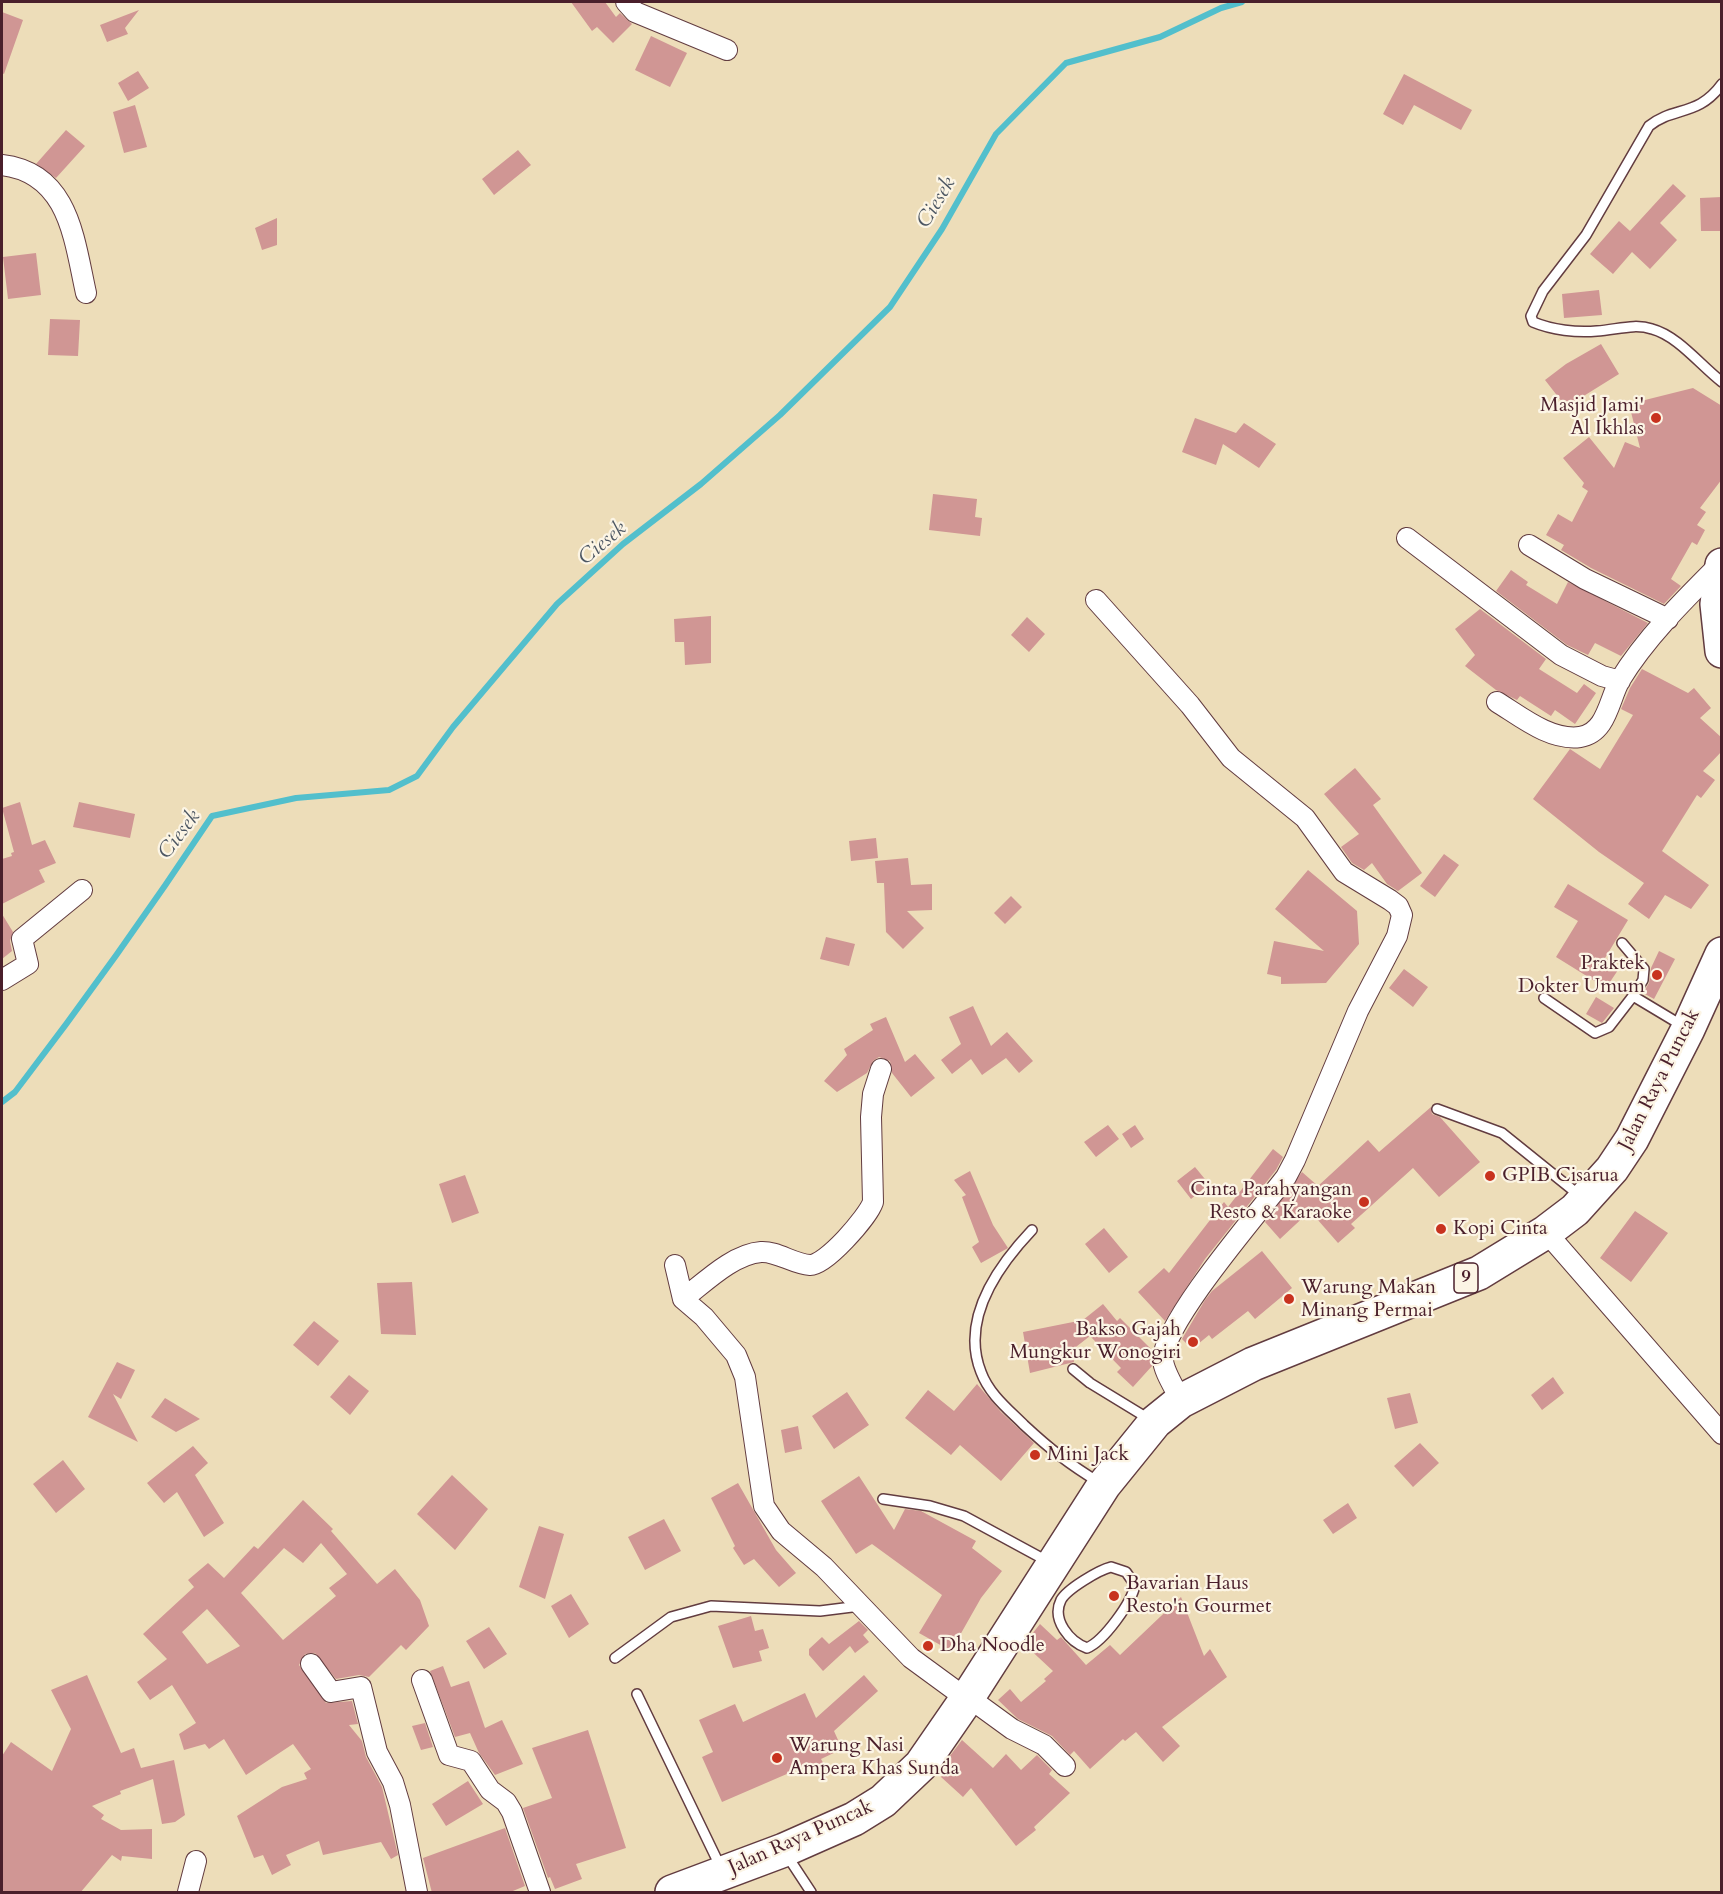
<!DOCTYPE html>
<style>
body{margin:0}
#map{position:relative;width:1723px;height:1894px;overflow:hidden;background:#edddb9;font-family:Cardo,serif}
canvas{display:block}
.frame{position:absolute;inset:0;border:3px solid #4a1f2b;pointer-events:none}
</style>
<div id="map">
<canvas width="1723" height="1894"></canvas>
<div class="frame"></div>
</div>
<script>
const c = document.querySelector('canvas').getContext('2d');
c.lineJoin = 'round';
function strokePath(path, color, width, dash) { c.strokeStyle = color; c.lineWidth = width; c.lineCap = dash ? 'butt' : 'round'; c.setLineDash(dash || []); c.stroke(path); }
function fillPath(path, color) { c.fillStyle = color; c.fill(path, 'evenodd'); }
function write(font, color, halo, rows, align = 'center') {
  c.font = font + ' Cardo,serif'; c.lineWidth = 4.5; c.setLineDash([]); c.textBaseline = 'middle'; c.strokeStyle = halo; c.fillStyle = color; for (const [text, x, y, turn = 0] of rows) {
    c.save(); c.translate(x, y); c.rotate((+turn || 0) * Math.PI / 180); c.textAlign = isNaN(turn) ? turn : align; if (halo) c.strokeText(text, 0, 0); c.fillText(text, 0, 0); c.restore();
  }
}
strokePath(new Path2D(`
 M2,1102L15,1092C84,1002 149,911 212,816L296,798L389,790L417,776L453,727L557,604L623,544L701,484L780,415L890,307L942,229L996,134L1066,63L1160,37L1221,8L1242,2`), '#52bfcc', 6);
fillPath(new Path2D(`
 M571,2H605L616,17L620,13L632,24L613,43L597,27L592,31Z
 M139,10L125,28L128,34L107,42L100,25Z
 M2,12L23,20L4,74L2,73Z
 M651,36L687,53L670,87L635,70Z
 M138,71L149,88L128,101L118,83Z
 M1404,74L1472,110L1461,130L1414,105L1403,125L1383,114Z
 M135,105L147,147L124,153L113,112Z
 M66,130L85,146L56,178L36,164Z
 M518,150L531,165L494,195L482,179Z
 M1673,184L1686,196L1660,223L1677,240L1650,269L1632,252L1613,274L1590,254L1619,221L1630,231Z
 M1722,197V231H1701L1700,198Z
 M277,218V245L262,250L255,228Z
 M36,253L41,295L8,299L3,257Z
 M1599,290L1602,315L1564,318L1562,294Z
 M50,319L80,320L78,356L48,355Z
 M1601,344L1619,374L1566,407L1545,380L1566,364Z
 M1693,388L1722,406V479L1700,508L1706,512L1697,525L1705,530L1697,545L1692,542L1671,579L1681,586L1664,604L1591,568L1561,550L1564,545L1546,535L1558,514L1572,522L1588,491L1582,487L1584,483L1563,458L1589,437L1614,468L1625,442L1640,448L1629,404Z
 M1195,418L1236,433L1244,423L1276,444L1259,468L1223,444L1216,465L1182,452Z
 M933,494L977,499L975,517L982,518L980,536L929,530Z
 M1511,570L1528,582L1526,585L1557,604L1568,582L1648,623L1621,656L1595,643L1588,655L1567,645L1496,591Z
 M1480,609L1546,659L1539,669L1577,693L1584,684L1596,693L1575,724L1555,710L1551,716L1520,696L1517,700L1496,690L1465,666L1475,655L1455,629Z
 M711,616V663L685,665L684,642H675L674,619Z
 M1027,617L1045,634L1029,652L1011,635Z
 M1642,669L1688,693L1694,688L1711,708L1700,718L1722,738V751L1703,771L1715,780L1701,798L1697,795L1662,851L1709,885L1691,909L1665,895L1649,919L1628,904L1644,883L1599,852L1533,799L1570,749L1600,769L1633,715L1621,709L1630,688Z
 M1355,768L1381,799L1373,805L1422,873L1398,891L1387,884L1372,863L1364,870L1352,863L1341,847L1359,834L1324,794Z
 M20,802L32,845L45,840L56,863L39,870L45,882L2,904V859L12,856L11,853L14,852L2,808Z
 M79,802L135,814L130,838L73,827Z
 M876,838L878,858L851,861L849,841Z
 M1444,854L1459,865L1435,897L1420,886Z
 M908,858L911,885L932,884V910L907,911L924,928L903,949L886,932L884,883H877L875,861Z
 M1308,870L1357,911L1359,944L1326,983L1281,984V977L1267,974L1274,941L1324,951L1275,909Z
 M1568,884L1628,920L1605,958L1620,967L1606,988L1556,957L1578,921L1554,907Z
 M1011,896L1022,907L1005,924L994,913Z
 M2,914L13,932L10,941L12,951L2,959Z
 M826,937L855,944L849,966L820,959Z
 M1659,951L1675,959L1654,999L1643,993L1649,983L1651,968Z
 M1404,969L1428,987L1413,1007L1389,988Z
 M1596,997L1614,1008L1602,1023L1586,1014Z
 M973,1006L991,1046L1007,1032L1033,1061L1019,1073L1006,1058L982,1075L971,1059L952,1074L941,1060L961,1044L949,1017Z
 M886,1017L905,1062L915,1054L935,1078L911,1097L892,1073L890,1061L879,1057L873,1061L867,1073L837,1092L824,1081L847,1055L844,1049L873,1030L870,1024Z
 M1431,1107L1432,1114L1440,1117L1480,1162L1439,1197L1413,1168L1351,1224L1355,1228L1338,1243L1310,1211L1280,1239L1265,1222L1302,1172L1318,1186L1368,1140L1379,1152Z
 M1108,1125L1119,1139L1096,1157L1084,1142Z
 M1135,1125L1144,1139L1131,1148L1122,1134Z
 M1273,1149L1283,1157L1276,1170L1205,1259L1165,1321L1138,1292L1164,1268L1169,1273L1224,1202L1228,1207Z
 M1195,1167L1209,1184L1191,1199L1177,1181Z
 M970,1171L993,1225L1008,1248L981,1263L972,1247L979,1242L962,1197L966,1195L954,1180Z
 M465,1175L479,1213L452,1223L439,1184Z
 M1635,1211L1668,1233L1631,1282L1600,1258Z
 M1104,1228L1128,1257L1109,1273L1085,1244Z
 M1262,1251L1292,1288L1255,1319L1248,1311L1212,1339L1209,1335L1192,1349L1182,1339L1205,1300L1212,1291Z
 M412,1282L416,1335L381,1334L377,1283Z
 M1103,1304L1117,1321L1120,1318L1153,1351L1152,1366L1133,1387L1117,1372L1121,1368L1090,1336L1072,1350L1074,1362L1030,1373L1023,1332L1083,1320Z
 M314,1321L339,1341L318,1366L293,1345Z
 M117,1362L135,1370L121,1399L113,1394L138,1442L88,1417Z
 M349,1375L369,1391L350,1415L330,1397Z
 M1553,1377L1564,1393L1542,1410L1531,1395Z
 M977,1384L1001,1412L1034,1443L1001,1481L960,1445L951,1455L905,1418L928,1390L954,1411Z
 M847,1392L869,1425L834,1449L812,1416Z
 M1410,1393L1418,1423L1395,1429L1387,1398Z
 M165,1398L200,1419L176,1432L151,1417Z
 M798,1426L802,1449L785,1453L781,1430Z
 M1420,1443L1439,1463L1413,1487L1394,1466Z
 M193,1446L208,1463L195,1475L224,1523L204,1537L177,1492L164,1503L147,1483Z
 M63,1460L85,1489L56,1513L33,1484Z
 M452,1475L488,1509L455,1550L417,1514Z
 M859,1476L894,1530L905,1509L921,1511L976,1541L972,1548L1002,1571L981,1598L951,1651L919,1633L942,1595L872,1544L856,1554L821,1501Z
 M738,1483L776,1550L796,1573L779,1587L754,1559L744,1565L733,1548L735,1546L711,1498Z
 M303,1500L333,1529L331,1531L377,1584L395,1569L420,1600L429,1626L406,1650L401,1645L369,1677L359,1675L336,1679L315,1653L305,1654L299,1665L326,1703L352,1701L358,1724L349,1725L362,1741L366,1757L382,1787L398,1855L391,1859L381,1842L323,1855L319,1841L286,1855L291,1865L272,1875L263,1855L254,1858L237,1816L282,1787L307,1779L304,1773L311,1769L293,1744L246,1775L224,1739L209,1749L205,1744L184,1750L179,1734L196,1723L172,1685L150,1700L137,1682L167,1659L143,1634L194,1587L188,1580L208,1563L224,1578L254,1546L258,1549ZM321,1543L347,1574L329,1588L336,1596L283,1640L241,1593L284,1548L303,1563ZM207,1609L240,1646L207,1664L182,1632Z
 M1348,1503L1357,1518L1333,1534L1323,1520Z
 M664,1519L681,1551L645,1570L628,1537Z
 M539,1526L564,1534L545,1599L519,1587Z
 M571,1594L589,1624L569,1638L551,1606Z
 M1181,1597L1204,1656L1210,1649L1227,1677L1162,1727L1180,1746L1163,1762L1136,1732L1125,1741L1123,1739L1090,1769L1074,1751L1070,1755L1052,1736L1018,1719L998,1700L1010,1689L1021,1702L1046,1681L1044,1679L1053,1671L1024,1644L1040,1624L1057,1640L1061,1637L1086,1665L1110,1645L1120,1655Z
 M751,1616L755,1631L763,1629L769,1648L759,1651L762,1661L733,1668L718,1626Z
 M859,1621L868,1630L863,1635L869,1642L855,1653L850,1646L823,1671L809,1655V1649L822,1637L829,1644Z
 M489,1627L507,1654L484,1669L466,1641Z
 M443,1666L451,1687L469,1681L485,1728L502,1720L523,1764L495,1775L479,1753L470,1733L455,1737L430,1671Z
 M87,1675L121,1753L134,1748L141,1768L174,1760L185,1815L175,1822L162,1824L153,1779L120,1791L121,1794L92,1806L104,1815L101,1819L121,1830L152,1829V1859L122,1856L121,1861L112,1855L80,1893H2V1756L11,1742L52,1771L71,1729L51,1690Z
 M864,1675L878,1691L834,1731L842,1749L821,1759L826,1768L807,1776L803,1767L722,1802L702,1757L713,1752L699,1720L735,1704L743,1722L805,1693L816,1718Z
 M425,1723L433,1747L421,1750L412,1726Z
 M588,1730L626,1848L576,1864L582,1879L555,1889L550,1877L548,1878L523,1808L552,1798L532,1748Z
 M962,1740L993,1768L1006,1754L1021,1770L1037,1755L1052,1770L1049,1774L1070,1793L1034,1827L1036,1830L1016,1846L971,1788L963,1797L941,1777L948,1769L943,1765Z
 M468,1781L483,1804L446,1826L432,1804Z
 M505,1828L525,1886L508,1893H432L423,1858Z`), '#d09694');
const service = new Path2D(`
 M1722,84C1698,117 1674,106 1649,126L1586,235L1543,291L1531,316L1533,322C1552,330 1577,333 1597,331C1616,330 1634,323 1652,329C1678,336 1700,365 1722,382
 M1622,943L1644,969L1643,980L1633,996
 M1544,998L1595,1033L1609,1027L1633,996L1683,1026
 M1437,1109L1502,1133L1579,1195
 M1032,1230C997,1267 960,1319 981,1372C989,1394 1008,1409 1024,1425C1051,1450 1069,1464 1100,1483
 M1073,1369L1090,1383L1149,1419
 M883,1499L930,1506L964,1516L1047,1561
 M1111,1567L1126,1572L1135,1585C1132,1602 1104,1641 1087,1648C1070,1642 1051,1620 1061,1600C1067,1589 1099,1570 1111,1567Z
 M615,1658L671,1617L711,1606L820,1611L860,1606
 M637,1694L721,1868
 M786,1854L811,1892`);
const minor = new Path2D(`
 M626,2L635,12L727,50
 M2,165C69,173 74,239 86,293
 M1407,538L1561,655L1602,676L1620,681
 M1529,545L1585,579L1668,619
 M1096,600L1190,705L1231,758L1305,818L1344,872L1390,900L1398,906L1402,915L1397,936L1358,1011L1295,1160L1286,1177C1260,1211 1164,1321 1163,1359C1163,1371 1176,1390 1181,1401
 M1497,702C1520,716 1550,741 1580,737C1607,733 1609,699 1620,680C1646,637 1687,597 1722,562
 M2,980L28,964L22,939L82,890
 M1546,1232L1722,1434
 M675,1265L683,1299L704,1317L736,1355L745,1377L764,1506L781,1531L824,1567L911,1658L967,1699
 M683,1299C704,1283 733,1254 761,1252C777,1251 793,1264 810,1265C825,1266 868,1217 873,1202L871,1117L873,1094L881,1069
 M311,1664L331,1692L361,1687L377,1752L393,1782L400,1805L417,1892
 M422,1680L449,1755L471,1761L490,1790L506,1802L512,1812L540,1892
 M968,1697L1012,1729L1044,1745L1065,1766
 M188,1892L196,1861`);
const trunk = new Path2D(`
 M1722,565L1717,604L1722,651
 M672,1892L784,1850L854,1819L883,1801L921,1765L968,1697L1104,1485L1155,1422L1181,1401L1253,1364L1479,1273L1546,1232L1575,1210L1612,1169L1632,1139L1688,1029L1722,954`);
strokePath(service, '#623c40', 12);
strokePath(minor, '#623c40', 22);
strokePath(trunk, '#623c40', 36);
strokePath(service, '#fff', 9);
strokePath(minor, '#fff', 20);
strokePath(trunk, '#fff', 33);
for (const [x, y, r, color] of [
 [1656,418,6,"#c8321e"],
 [1657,975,6,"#c8321e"],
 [1490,1176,6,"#c8321e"],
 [1364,1202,6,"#c8321e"],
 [1441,1229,6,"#c8321e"],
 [1289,1299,6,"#c8321e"],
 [1193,1342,6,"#c8321e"],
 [1035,1455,6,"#c8321e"],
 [1114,1596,6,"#c8321e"],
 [928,1646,6,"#c8321e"],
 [777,1758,6,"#c8321e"]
]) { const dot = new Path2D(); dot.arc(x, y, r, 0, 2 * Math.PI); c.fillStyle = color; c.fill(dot); strokePath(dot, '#fcf5e5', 2); }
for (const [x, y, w] of [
 [1466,1278,24]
]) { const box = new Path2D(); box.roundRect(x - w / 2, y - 15, w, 30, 4.5); c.fillStyle = '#fcf5e5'; c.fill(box); strokePath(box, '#4a1f2b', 1.5); }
write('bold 18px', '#4a1f2b', null, [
 ["9",1466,1278]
]);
write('20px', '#4a1f2b', '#fcf5e5', [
 ["Masjid Jami'",1644,406,"right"],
 ["Al Ikhlas",1644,429,"right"],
 ["Praktek",1645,964,"right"],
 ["Dokter Umum",1645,987,"right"],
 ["GPIB Cisarua",1502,1176],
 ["Cinta Parahyangan",1352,1190,"right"],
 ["Resto & Karaoke",1352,1213,"right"],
 ["Kopi Cinta",1453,1229],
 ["Warung Makan",1301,1288],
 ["Minang Permai",1301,1311],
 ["Bakso Gajah",1181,1330,"right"],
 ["Mungkur Wonogiri",1181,1353,"right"],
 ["Mini Jack",1047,1455],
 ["Bavarian Haus",1126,1584],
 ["Resto'n Gourmet",1126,1607],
 ["Dha Noodle",940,1646],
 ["Warung Nasi",789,1746],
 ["Ampera Khas Sunda",789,1769]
], 'left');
write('20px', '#4a1f2b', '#fcf5e5', [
 ["Jalan Raya Puncak",1660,1080,-63],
 ["Jalan Raya Puncak",801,1838,-24]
]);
write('italic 21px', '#4d5763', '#fcf5e5', [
 ["Ciesek",937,203,-59],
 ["Ciesek",603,544,-40],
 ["Ciesek",180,835,-53]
]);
</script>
